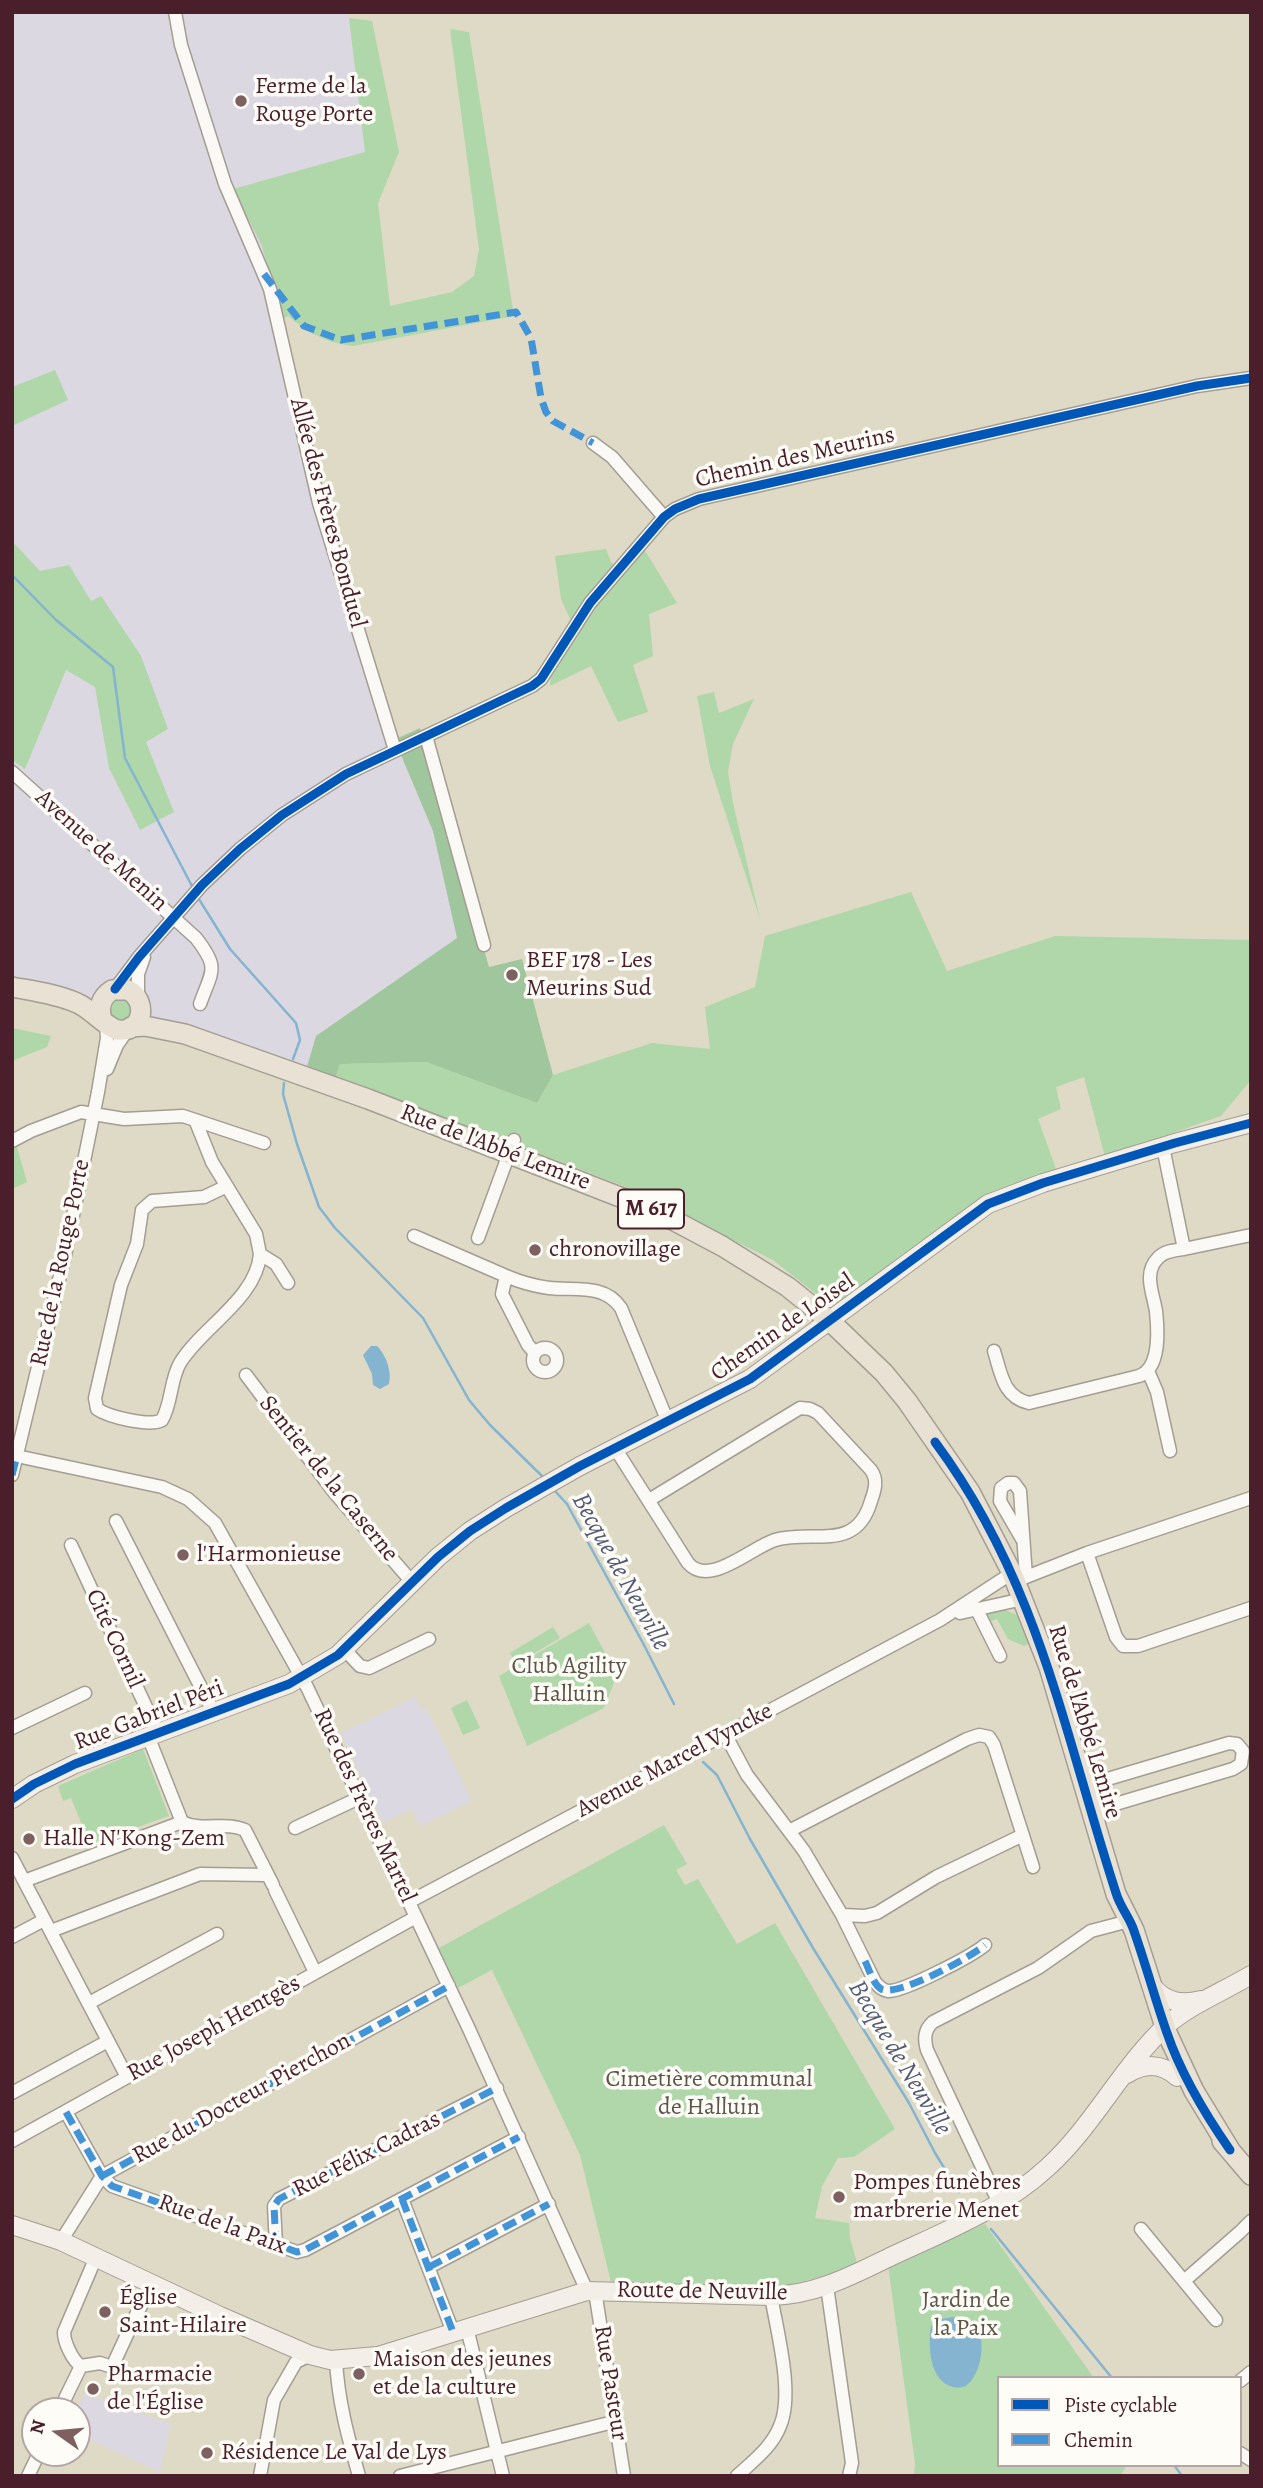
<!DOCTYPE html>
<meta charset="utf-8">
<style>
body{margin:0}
#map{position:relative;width:1263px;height:2488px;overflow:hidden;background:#dedac6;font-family:Alegreya,serif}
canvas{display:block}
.frame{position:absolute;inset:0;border:14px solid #4a1f2b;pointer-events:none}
.legend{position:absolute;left:997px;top:2376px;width:245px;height:91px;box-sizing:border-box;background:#fdfcf7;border:2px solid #b5a4a5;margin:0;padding:9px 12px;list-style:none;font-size:21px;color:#4a1f2b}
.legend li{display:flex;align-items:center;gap:14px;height:35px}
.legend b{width:35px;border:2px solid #b5a4a5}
.north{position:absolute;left:21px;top:2397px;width:70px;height:70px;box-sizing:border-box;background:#fdfcf7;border:2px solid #b5a4a5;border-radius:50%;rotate:285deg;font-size:19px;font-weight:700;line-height:28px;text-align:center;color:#4a1f2b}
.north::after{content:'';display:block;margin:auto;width:24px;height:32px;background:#7e6061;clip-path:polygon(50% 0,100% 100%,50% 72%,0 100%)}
</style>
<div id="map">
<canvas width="1263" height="2488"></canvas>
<div class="frame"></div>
<ul class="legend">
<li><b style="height:9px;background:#0057b8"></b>Piste cyclable</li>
<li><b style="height:9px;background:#4194d7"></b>Chemin</li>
</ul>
<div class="north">N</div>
</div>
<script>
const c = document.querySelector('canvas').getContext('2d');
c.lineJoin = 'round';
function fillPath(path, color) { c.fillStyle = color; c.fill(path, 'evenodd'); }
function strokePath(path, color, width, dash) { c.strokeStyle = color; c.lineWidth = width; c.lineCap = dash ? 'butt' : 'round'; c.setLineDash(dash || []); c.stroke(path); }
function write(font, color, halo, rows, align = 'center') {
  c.font = font + ' Alegreya,serif'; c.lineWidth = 7; c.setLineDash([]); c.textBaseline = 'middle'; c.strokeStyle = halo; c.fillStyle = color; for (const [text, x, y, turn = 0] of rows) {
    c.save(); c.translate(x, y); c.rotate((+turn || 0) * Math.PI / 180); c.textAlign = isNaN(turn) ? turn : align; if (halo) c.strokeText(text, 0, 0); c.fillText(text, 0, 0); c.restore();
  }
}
fillPath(new Path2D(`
 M12,12H348L366,152L233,189L262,246L282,319L323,504L398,738L401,755L433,831L458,938L316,1036L306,1070L12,986Z
 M415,1697L421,1709L426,1707L472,1801L420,1826L412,1809L383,1823L341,1733Z
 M85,2393L171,2424L160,2472L77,2434V2411Z`), '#dcd8e1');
fillPath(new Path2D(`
 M349,18L372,21L399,152L378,203L390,306L452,292L474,276L479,249L450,29L469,32L514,316L353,346C325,342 310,334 288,316L282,319L262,246L233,189L365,152Z
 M55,370L68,400L12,426V387Z
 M12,541L40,571L69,565L91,601L101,596L141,656L168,729L146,742L174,812L140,830L109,768L95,687L66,670L25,769L12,760Z
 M606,549L611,562L625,574L644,549L677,603L649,614L653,656L633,665L648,712L618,722L591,666L550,686L551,672L575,630L561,599L555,556Z
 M714,692L719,713L754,699L733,744L728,772L733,803L760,919L710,766L697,696Z
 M911,892L947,971L1055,936L1251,940V1080L1221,1116L1105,1157L1084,1077L1056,1087L1061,1109L1038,1119L1056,1169L995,1193L842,1304L825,1301L773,1260L624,1186L401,1101L335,1079L340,1064L426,1062L537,1103L553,1075L652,1043L710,1049L705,1007L755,987L765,936Z
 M109 1010a11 11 0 1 1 22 0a11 11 0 1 1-22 0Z
 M12,1028L51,1036L47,1047L12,1061Z
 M17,1147L27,1182L12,1189V1150Z
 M1006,1610L1021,1617L1031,1643L1024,1646L1008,1639L997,1619L989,1622L984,1613Z
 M589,1623L617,1675L604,1708L527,1746L499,1676Z
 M553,1627L560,1638L516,1664L510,1653Z
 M467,1700L480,1728L463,1735L451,1708Z
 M143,1749L169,1816L90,1844L71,1798L63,1801L58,1786Z
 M664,1825L687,1864L676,1870L685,1885L698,1879L737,1944L775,1923L895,2129L854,2157L838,2158L822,2186L815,2218L849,2223L850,2238L857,2263L830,2274L786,2286L611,2282L580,2155L492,1970L458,1988L439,1948Z
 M985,2224L1094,2378H999V2465H1127L1120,2476H914L915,2463L888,2265Z`), '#afd7a9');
fillPath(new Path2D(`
 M420,728L489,967L522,959L553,1075L537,1103L426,1062L340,1064L335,1079L306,1070L316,1036L457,938L433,831L401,755L398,738Z`), '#a0c69d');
fillPath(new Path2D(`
 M371,1346H377C386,1355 392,1371 389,1384L380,1389L373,1385L372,1374L363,1355Z
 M954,2317C962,2317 969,2316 974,2323C987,2336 982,2372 968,2384C964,2388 958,2388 953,2387C929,2381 928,2346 931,2326L941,2319Z`), '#84b4cf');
strokePath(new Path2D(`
 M12,575L56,620L113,667L125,758L194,890
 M197,896L230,949L296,1023L300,1040L293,1059
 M284,1083L283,1094L297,1144L319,1207L335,1228L423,1318L469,1400L490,1425L543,1477
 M554,1490L567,1504L644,1645L674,1704
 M703,1762L717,1775L750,1839L813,1948L909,2103L935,2153L959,2192
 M991,2229L1112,2378
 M1174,2465L1182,2476`), '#84b4cf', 2.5);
const street = new Path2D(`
 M175,12L181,45L225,184L270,289L319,503L395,750
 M593,443L612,457L664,517
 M426,736L484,945
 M12,772L196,938C220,969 212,970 200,1004
 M115,989L139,957L202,885L240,849L282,815L346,774L532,686L541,679L590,603L664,517L675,509L699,499L1197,386L1251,378
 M138,997V974L144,957
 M107,1069L117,1045L128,1029
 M196,1122L212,1162L256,1234L260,1254L276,1264L288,1283
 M12,1141L31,1131L81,1112L124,1119L183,1116L264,1143
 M227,1186L204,1197L152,1201L142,1210L137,1244L121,1285L95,1398L97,1409C109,1417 150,1427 162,1420C172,1403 170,1380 180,1363C201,1328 257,1298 260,1254
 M414,1236L506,1276L502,1294L528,1345L535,1353
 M478,1238L514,1140
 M1184,1249L1251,1235
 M506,1276C520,1282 534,1286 549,1288C575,1291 604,1283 621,1308L668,1422
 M533 1360a12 12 0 1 1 24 0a12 12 0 1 1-24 0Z
 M994,1351C1001,1373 1003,1397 1029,1403L1139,1376C1161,1368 1158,1330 1156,1311C1153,1293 1143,1273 1158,1258C1164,1251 1175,1250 1184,1249L1163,1147
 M1148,1371L1157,1392L1170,1451
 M246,1375L334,1492L412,1582
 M615,1448L688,1563C709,1588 752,1547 775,1540C814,1529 856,1553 871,1501C875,1490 878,1480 871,1470L818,1413L810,1409L800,1408L649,1500
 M12,1455L162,1487L188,1499L215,1523L307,1687L469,2029L587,2291
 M12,1475L65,1255L98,1092L107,1038L106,1024
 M116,1521L214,1713
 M1022,1539L1000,1501L1001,1488L1008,1483H1014L1020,1491L1026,1577
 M71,1545L158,1733
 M1087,1553L1116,1637L1123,1646H1138L1251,1608
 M1016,1581L1087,1553L1251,1498
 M976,1608L1000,1656
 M960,1613L1023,1599
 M345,1650L360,1666L369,1668L429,1639
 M12,1728L85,1693
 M725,1734L747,1775L804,1851L842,1915L865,1916L877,1913L936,1877L1023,1835
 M148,1736L182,1822
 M1103,1780L1101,1794L1109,1805
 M1084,1786L1229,1743L1237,1744L1243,1751L1241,1764L1233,1769L1092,1811
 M182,1822C202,1832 225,1821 245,1830L273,1885
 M295,1828L359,1798
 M789,1831L967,1739L979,1735L989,1737L994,1745L1033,1867
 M12,1858L127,2077
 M24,1881L182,1822
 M275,1890L315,1972
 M409,1902L940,1620L1012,1573
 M842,1915L875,1982C879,1987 882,1990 888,1991C903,1992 972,1956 985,1945
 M51,1931L200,1874L267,1875
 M12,1937L44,1920
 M89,2003L217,1934
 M12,2093L108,2041
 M66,2112L102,2176L112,2186L297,2252L305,2250L519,2137
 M12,2141L416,1917
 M402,2199L453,2332
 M999,2203L927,2050C924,2039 924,2030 933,2022L1038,1968L1091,1931L1129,1921
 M1141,2229L1216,2320
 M61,2241L102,2176L449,1986
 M276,2245L274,2206L279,2199L497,2088
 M96,2257L64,2332C64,2342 72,2360 81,2366L100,2363L112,2367L137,2313L153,2285
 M429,2267L549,2204
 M1184,2281L1240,2232L1251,2221
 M827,2286L852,2463L849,2476
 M595,2291L624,2476
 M467,2328L503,2476
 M336,2360C338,2401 348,2437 359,2476
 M1240,2381L1251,2372
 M59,2411L81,2366
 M1240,2453L1251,2460
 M28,2476L39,2453
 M260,2476L274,2400L296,2362L310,2355
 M400,2476L617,2421
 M737,2476C753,2461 772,2447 780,2426C794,2394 777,2331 771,2296`);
const secondary = new Path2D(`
 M12,1799L34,1784L75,1764L289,1684L338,1655L438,1557L470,1531L506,1508L580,1466L750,1379L988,1204L1043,1183L1175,1143L1251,1123
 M1152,1986C1165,2002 1181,2005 1201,2000
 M1127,2074C1144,2063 1162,2063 1177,2077
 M12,2225L61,2241L220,2316L310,2355L330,2360L378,2356L587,2291L771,2296C816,2295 853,2275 892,2256C946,2231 1004,2208 1048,2167C1094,2125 1122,2066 1168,2024C1192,2004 1224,1991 1251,1975`);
const primary = new Path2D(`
 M12,987C33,991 57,994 77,1003C90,1008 107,1028 118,1030C144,1033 148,1000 128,990H112C101,997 98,1007 102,1019
 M131,1027L145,1026L185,1034L368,1099L656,1211L722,1246L788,1287L830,1321L884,1373L907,1401L970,1492L1012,1573L1049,1667L1116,1894L1134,1930L1167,2033L1194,2091L1230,2150
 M1222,2141L1251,2175`);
strokePath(street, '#a49d93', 15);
strokePath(secondary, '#a49d93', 20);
strokePath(primary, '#a49d93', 22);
strokePath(street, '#faf9f6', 12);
strokePath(secondary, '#f3efe8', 18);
strokePath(primary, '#e8e1d4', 19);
strokePath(new Path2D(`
 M264,274L304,326L341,340L516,312L531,338L541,398L546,412L553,421L593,443
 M12,1475L17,1456
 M865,1961C869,1969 873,1984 881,1989C896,1998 971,1957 985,1945
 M66,2112L102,2176L112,2186L297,2252L305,2250L519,2137
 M102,2176L449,1986
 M402,2199L453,2332
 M276,2245L274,2206L279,2199L497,2088
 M429,2267L549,2204`), '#4194d7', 7, [14, 7]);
strokePath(new Path2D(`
 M115,989L139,957L202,885L240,849L282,815L346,774L532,686L541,679L590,603L664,517L675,509L699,499L1197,386L1251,378
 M935,1442C1039,1582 1064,1733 1116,1893C1120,1907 1130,1918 1134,1931C1146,1965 1155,1999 1167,2033C1181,2074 1205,2114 1230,2150
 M12,1799L34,1784L75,1764L289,1684L338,1655L438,1557L470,1531L506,1508L580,1466L750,1379L988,1204L1043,1183L1175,1143L1251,1123`), '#0057b8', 9);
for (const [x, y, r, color] of [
 [241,101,7,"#7e6061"],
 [512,975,7,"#7e6061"],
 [535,1250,7,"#7e6061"],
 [183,1555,7,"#7e6061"],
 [29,1839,7,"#7e6061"],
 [839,2197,7,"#7e6061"],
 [105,2312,7,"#7e6061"],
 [359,2374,7,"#7e6061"],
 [93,2389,7,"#7e6061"],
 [207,2453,7,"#7e6061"]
]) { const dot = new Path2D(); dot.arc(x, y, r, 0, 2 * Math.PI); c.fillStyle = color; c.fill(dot); strokePath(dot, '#fdfcf7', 2.5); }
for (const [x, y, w] of [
 [651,1209,66]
]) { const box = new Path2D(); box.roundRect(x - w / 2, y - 19.5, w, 39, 5); c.fillStyle = '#fdfcf7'; c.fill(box); strokePath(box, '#4a1f2b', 2); }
write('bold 23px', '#4a1f2b', null, [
 ["M 617",651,1209]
]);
write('24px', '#4a1f2b', '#fdfcf7', [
 ["Ferme de la",255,87],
 ["Rouge Porte",255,115],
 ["BEF 178 - Les",526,961],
 ["Meurins Sud",526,989],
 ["chronovillage",549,1250],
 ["l'Harmonieuse",197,1555],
 ["Halle N'Kong-Zem",43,1839],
 ["Pompes funèbres",853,2183],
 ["marbrerie Menet",853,2211],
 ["Église",119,2298],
 ["Saint-Hilaire",119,2326],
 ["Maison des jeunes",373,2360],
 ["et de la culture",373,2388],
 ["Pharmacie",107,2375],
 ["de l'Église",107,2403],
 ["Résidence Le Val de Lys",221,2453]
], 'left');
write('24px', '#4a1f2b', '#fdfcf7', [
 ["Chemin des Meurins",795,458,-13],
 ["Allée des Frères Bonduel",327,513,75],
 ["Avenue de Menin",101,851,42],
 ["Rue de l'Abbé Lemire",495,1148,21],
 ["Rue de la Rouge Porte",61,1263,-78],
 ["Chemin de Loisel",783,1328,-35],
 ["Sentier de la Caserne",328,1479,51],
 ["Cité Cornil",114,1639,65],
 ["Rue Gabriel Péri",149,1716,-21],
 ["Rue de l'Abbé Lemire",1084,1722,73],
 ["Avenue Marcel Vyncke",675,1761,-28],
 ["Rue des Frères Martel",364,1806,65],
 ["Rue Joseph Hentgès",214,2029,-29],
 ["Rue du Docteur Pierchon",242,2099,-29],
 ["Rue Félix Cadras",367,2155,-27],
 ["Rue de la Paix",222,2225,20],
 ["Route de Neuville",702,2292,1],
 ["Rue Pasteur",610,2383,81]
]);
write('24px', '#5d554a', '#fdfcf7', [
 ["Club Agility",569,1667],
 ["Halluin",569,1695],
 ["Cimetière communal",709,2080],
 ["de Halluin",709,2108],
 ["Jardin de",966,2301],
 ["la Paix",966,2329]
]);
write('italic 26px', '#535a77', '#fdfcf7', [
 ["Becque de Neuville",620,1572,61],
 ["Becque de Neuville",899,2058,59]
]);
</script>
